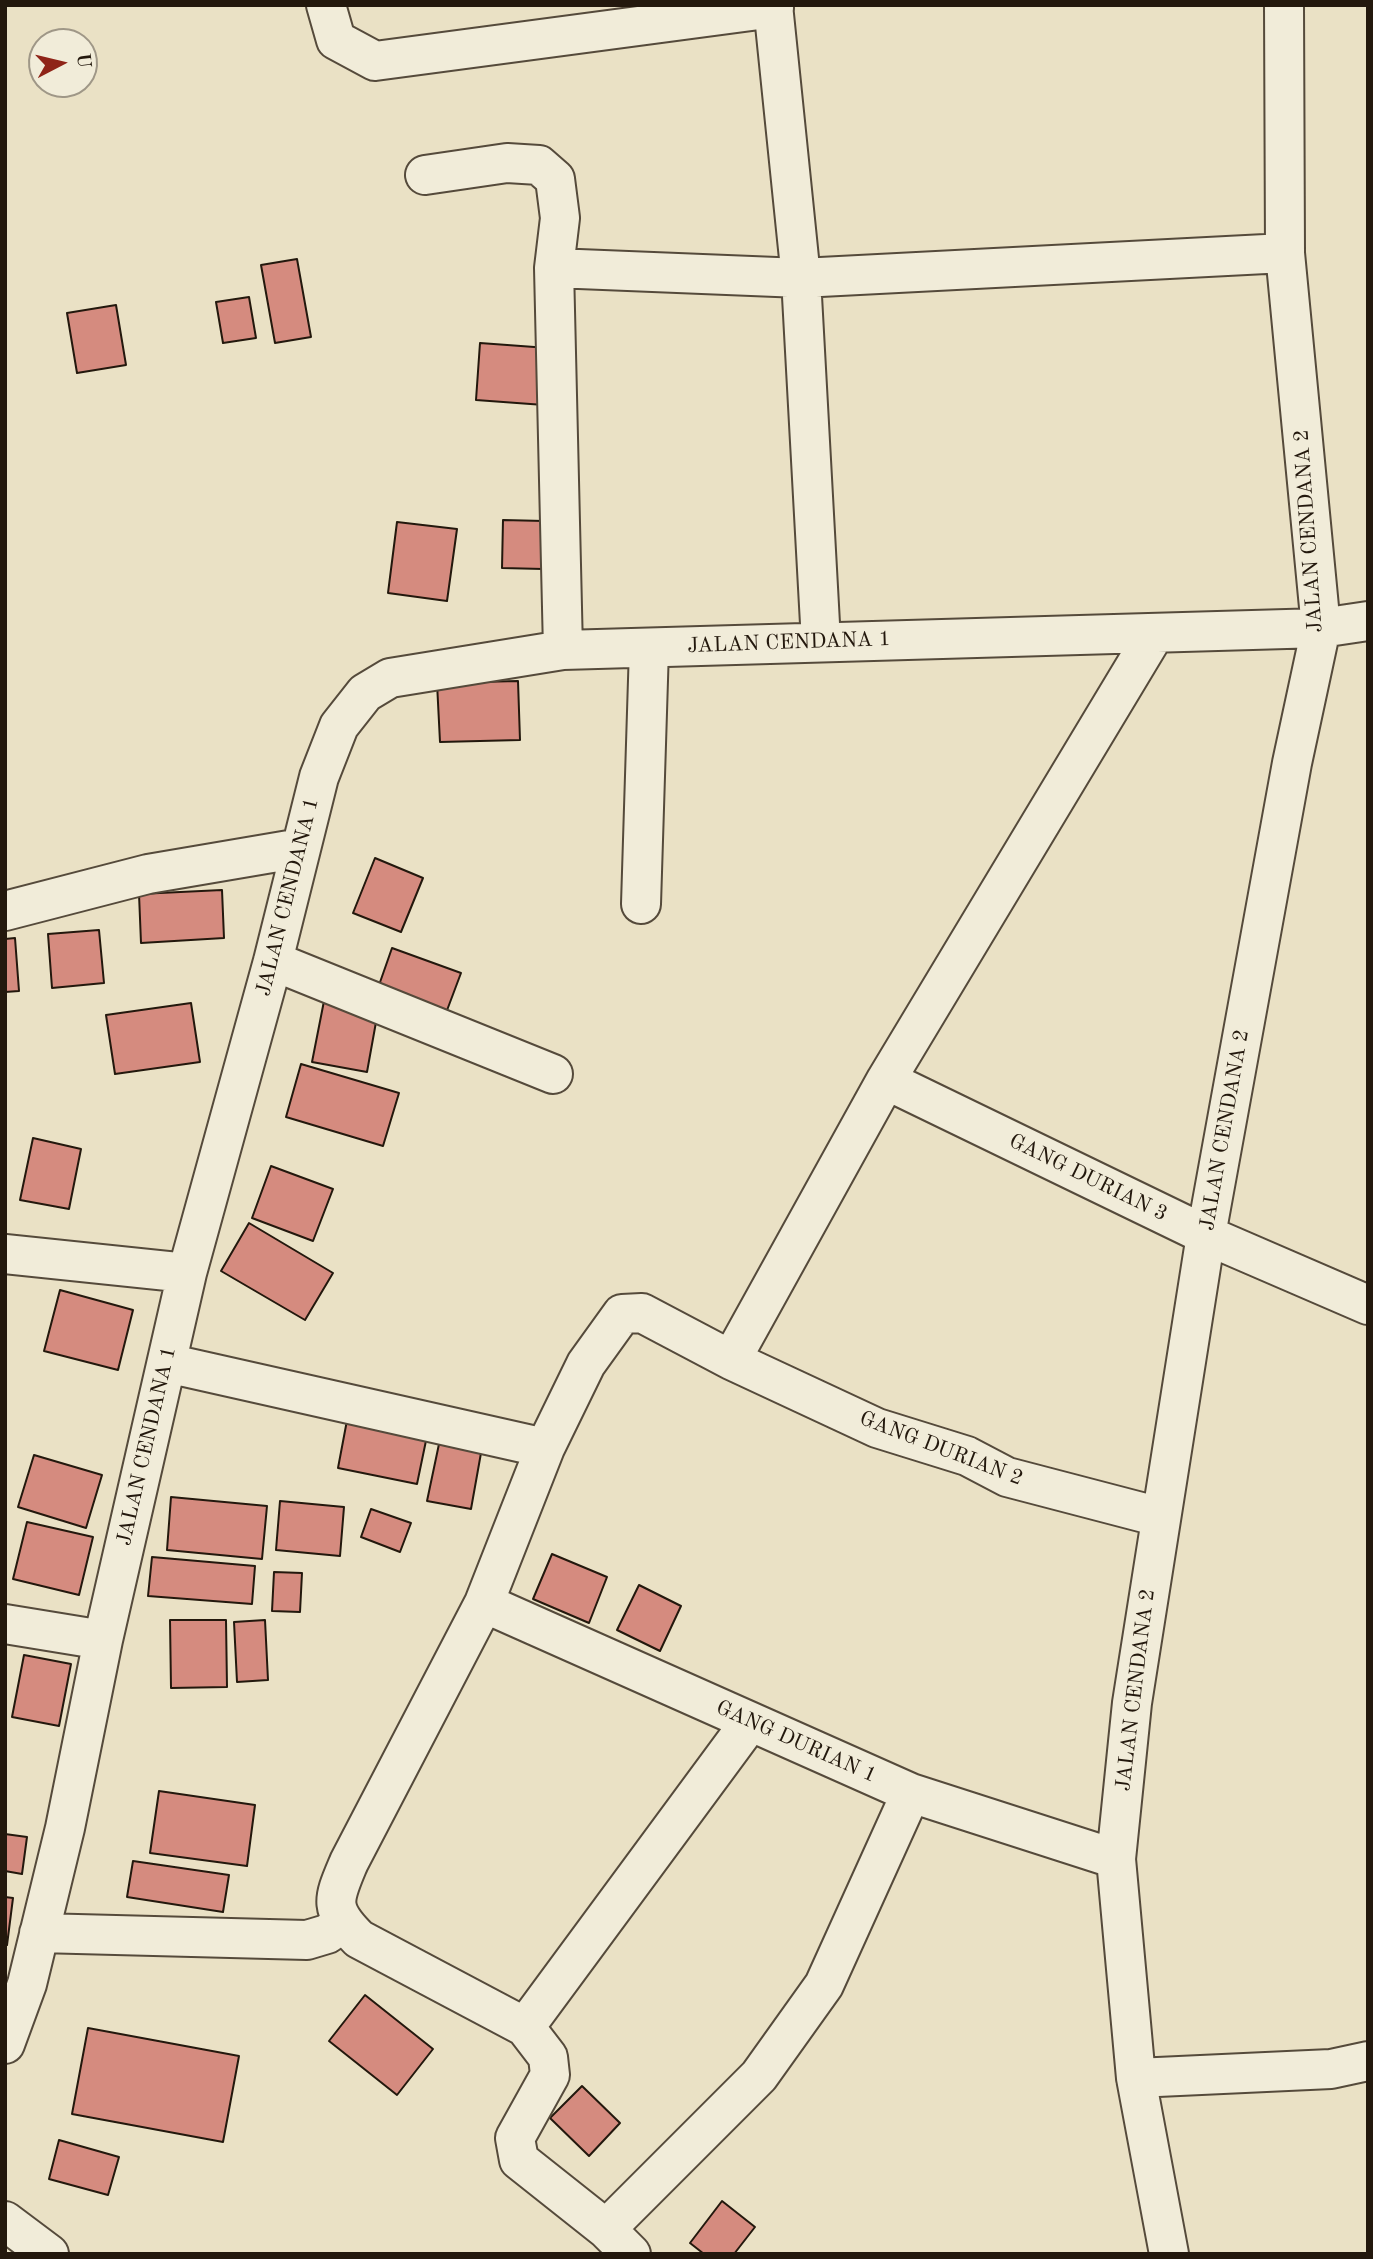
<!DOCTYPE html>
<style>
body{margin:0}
#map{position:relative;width:1373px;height:2259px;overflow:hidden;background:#eae1c5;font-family:"Old Standard TT",serif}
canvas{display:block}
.frame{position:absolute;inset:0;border:7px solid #23180d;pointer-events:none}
.north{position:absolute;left:28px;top:28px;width:70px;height:70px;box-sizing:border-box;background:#f1ecd9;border:2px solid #9f9787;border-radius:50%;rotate:83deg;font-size:19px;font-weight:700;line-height:28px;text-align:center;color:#23180d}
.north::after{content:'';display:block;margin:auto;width:24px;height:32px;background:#8f2418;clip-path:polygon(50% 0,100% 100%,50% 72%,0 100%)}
</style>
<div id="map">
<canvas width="1373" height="2259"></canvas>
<div class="frame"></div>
<div class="north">U</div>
</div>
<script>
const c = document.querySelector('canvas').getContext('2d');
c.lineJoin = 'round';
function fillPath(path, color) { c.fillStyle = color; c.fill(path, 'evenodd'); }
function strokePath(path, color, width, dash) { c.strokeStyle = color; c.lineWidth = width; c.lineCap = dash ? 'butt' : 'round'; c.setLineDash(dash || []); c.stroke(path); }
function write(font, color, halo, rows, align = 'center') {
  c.font = font + ' "Old Standard TT",serif'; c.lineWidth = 5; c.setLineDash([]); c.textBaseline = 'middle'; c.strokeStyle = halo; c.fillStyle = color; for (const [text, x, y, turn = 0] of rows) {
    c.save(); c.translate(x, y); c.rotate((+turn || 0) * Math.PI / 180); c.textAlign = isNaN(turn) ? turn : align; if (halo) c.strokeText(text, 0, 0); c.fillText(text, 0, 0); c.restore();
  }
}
const building = new Path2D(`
 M297,259L311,337L275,343L261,265Z
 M249,297L256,338L223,343L216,302Z
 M116,305L126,365L77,373L67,313Z
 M480,343L548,348L544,405L476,400Z
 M503,520L544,521L543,569L502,568Z
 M397,522L457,529L447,601L388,593Z
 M518,681L520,740L440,742L437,683Z
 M375,858L423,878L401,932L353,913Z
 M222,890L224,938L141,943L139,894Z
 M99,930L104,983L52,988L48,934Z
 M15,938L19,991L5,992V939Z
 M392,948L461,973L446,1013L378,988Z
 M324,1001L378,1011L367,1072L312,1062Z
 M191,1003L200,1062L115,1074L106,1015Z
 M301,1064L399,1093L383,1146L286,1117Z
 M33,1138L81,1149L69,1209L20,1200Z
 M271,1166L333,1189L313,1241L252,1218Z
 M249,1223L333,1273L305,1320L221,1271Z
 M60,1290L133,1310L118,1370L44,1351Z
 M348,1415L428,1431L417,1484L338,1468Z
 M439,1444L481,1453L471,1509L427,1501Z
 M34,1455L102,1475L86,1528L18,1507Z
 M171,1497L267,1506L262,1559L167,1550Z
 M280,1501L344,1507L340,1556L276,1550Z
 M371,1509L411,1523L400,1552L361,1537Z
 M27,1522L93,1537L79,1595L13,1579Z
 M552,1554L607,1577L589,1623L533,1599Z
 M152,1557L255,1566L252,1604L148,1596Z
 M274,1572L302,1573L300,1612L272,1611Z
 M639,1585L681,1606L660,1651L617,1630Z
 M170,1620H226L227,1687L171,1688Z
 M265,1620L268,1680L237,1682L234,1622Z
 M24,1655L71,1664L59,1726L12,1717Z
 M159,1791L255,1805L247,1866L150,1853Z
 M5,1834L27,1837L22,1874L5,1871Z
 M133,1861L229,1875L223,1912L127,1897Z
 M5,1897L13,1898L7,1945H5Z
 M365,1995L433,2049L397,2095L329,2041Z
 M88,2028L239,2056L223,2142L72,2114Z
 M582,2086L620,2123L589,2156L550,2118Z
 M59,2140L119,2157L108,2195L49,2179Z
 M722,2201L755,2227L734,2254H704L690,2243Z`);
fillPath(building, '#d58b7f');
strokePath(building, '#23180d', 2);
const minor = new Path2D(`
 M326,5L336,40L375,61L774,8
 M773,5L801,278L821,642
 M425,175L507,163L539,165L555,179L560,218L554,268L563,650
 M554,268L801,278L1285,253
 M641,904L649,648
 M5,911L148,874L301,848
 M273,961L553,1074
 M886,1080L1206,1235L1368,1305
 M5,1254L187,1273
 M731,1360L877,1428L967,1456L1007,1477L1160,1517
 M167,1363L545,1448
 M484,1603L911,1793L1116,1859
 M5,1624L103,1640
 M750,1722L525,2027L548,2057L550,2075L515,2138L519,2160L606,2229L759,2076L824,1985L911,1793
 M39,1933L307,1940L327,1934L343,1923
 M525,2027L359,1939C328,1908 333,1900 349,1862L484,1603L545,1448L586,1364L622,1314L642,1313L731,1360L886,1080L1155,633
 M5,2044L27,1984L65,1828L103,1640L187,1273L273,961L319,777L339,726L365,693L390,678L563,650L1321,628L1368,621
 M1136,2078L1331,2069L1368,2061
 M5,2221L49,2254
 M606,2229L631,2254
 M1169,2254L1136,2078L1116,1859L1132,1703L1206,1235L1292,763L1321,628L1285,253L1284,5`);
strokePath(minor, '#554a3b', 42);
strokePath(minor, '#f1ecd9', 38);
write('21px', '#23180d', '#f1ecd9', [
 ["JALAN CENDANA 2",1309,531,-94],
 ["JALAN CENDANA 1",789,643,-2],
 ["JALAN CENDANA 1",288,897,-76],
 ["JALAN CENDANA 2",1225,1130,-80],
 ["GANG DURIAN 3",1088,1178,26],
 ["JALAN CENDANA 1",147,1446,-77],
 ["GANG DURIAN 2",941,1449,21],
 ["JALAN CENDANA 2",1136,1690,-83],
 ["GANG DURIAN 1",796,1742,24]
]);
</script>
